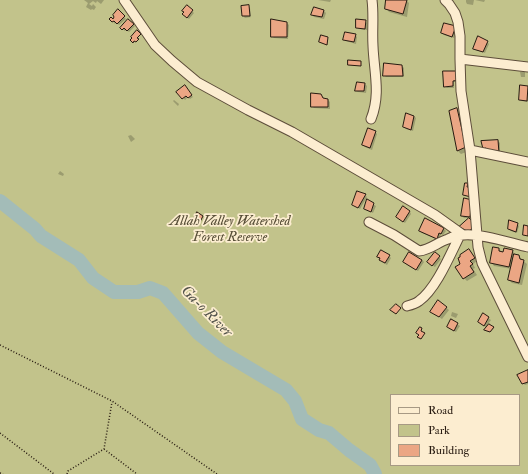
<!DOCTYPE html>
<style>
body{margin:0}
#map{position:relative;width:528px;height:474px;overflow:hidden;background:#fbe3b6;font-family:"IM FELL Double Pica",serif}
canvas{display:block}
.legend{position:absolute;left:390px;top:394px;width:130px;height:72px;box-sizing:border-box;background:#fcedd0;border:1px solid #a79984;margin:0;padding:5px 7px;list-style:none;font-size:12px;color:#281b11}
.legend li{display:flex;align-items:center;gap:8px;height:20px}
.legend b{width:20px;border:1px solid #a79984}
</style>
<div id="map">
<canvas width="528" height="474"></canvas>
<ul class="legend">
<li><b style="height:5px;background:#fcedd0"></b>Road</li>
<li><b style="height:11px;background:#c2c38b"></b>Park</li>
<li><b style="height:11px;background:#eba684"></b>Building</li>
</ul>
</div>
<script>
const c = document.querySelector('canvas').getContext('2d');
c.lineJoin = 'round';
function fillPath(path, color) { c.fillStyle = color; c.fill(path, 'evenodd'); }
function strokePath(path, color, width, dash) { c.strokeStyle = color; c.lineWidth = width; c.lineCap = dash ? 'butt' : 'round'; c.setLineDash(dash || []); c.stroke(path); }
function write(font, color, halo, rows, align = 'center') {
  c.font = font + ' "IM FELL Double Pica",serif'; c.lineWidth = 3.5; c.setLineDash([]); c.textBaseline = 'middle'; c.strokeStyle = halo; c.fillStyle = color; for (const [text, x, y, turn = 0] of rows) {
    c.save(); c.translate(x, y); c.rotate((+turn || 0) * Math.PI / 180); c.textAlign = isNaN(turn) ? turn : align; if (halo) c.strokeText(text, 0, 0); c.fillText(text, 0, 0); c.restore();
  }
}
fillPath(new Path2D(`
 M0,0H528V474H0ZM391,395H519V465H391Z`), '#c2c38b');
fillPath(new Path2D(`
 M84,0H104L101,4L97,1L96,3L93,1L89,4L92,6L93,4L96,7L94,10L92,9L91,10L86,7L88,3Z
 M318,0H331L330,2Z
 M387,0H406L409,3L407,17L389,12L386,8Z
 M466,0H474L473,5L467,4L466,2Z
 M475,0H485L484,2Z
 M187,6L194,13L189,19L185,16V12Z
 M248,6L250,8L251,17L245,18L243,16Z
 M118,11L126,19L119,25L116,22L115,24L111,19L113,20Z
 M324,11L326,13L324,19L314,17L312,15Z
 M128,20L135,26L129,32L126,30L125,31L121,28Z
 M272,20L287,23L289,25L288,39L274,38L272,36Z
 M365,21L367,23V30L359,29L357,27Z
 M457,29L454,38L444,35L442,33Z
 M355,35L357,37L356,44L346,41L344,39Z
 M487,42L489,44L485,53L476,50L475,48Z
 M402,66L404,68V77H386L384,75Z
 M444,72L460,82H454V88H447L445,86Z
 M520,72H525V77H521Z
 M358,83L365,84L367,86L366,93L358,92L356,91Z
 M521,86L528,87V102L522,101L520,99Z
 M186,89L193,97L190,99L188,97L185,100L178,92Z
 M321,95L324,99L328,100L330,102V109L314,108L312,106Z
 M174,100L179,104L178,106L173,101Z
 M457,109L460,112L469,151L461,154L458,151L450,111Z
 M407,114L414,116L416,118L413,131L406,129L404,127Z
 M375,132L377,134L372,150L365,147L363,145Z
 M131,135L135,139L131,142L128,136Z
 M498,141L500,143V154L486,150L484,148Z
 M60,171L64,174L63,176L58,174Z
 M365,195L367,197L360,209L353,204Z
 M367,201L376,206L373,213L367,210L365,208Z
 M472,201V218H464L462,216Z
 M410,212L411,214L405,223L399,219Z
 M425,219L444,229L446,231L443,235L441,234L439,240L422,233L420,231Z
 M517,224L519,226L517,233L511,231L509,229Z
 M499,249L502,253L512,251L527,264L522,285L512,283L509,280L512,269L494,266L491,262Z
 M469,251L477,261L473,264L475,268L473,269L477,275L467,281L464,278L461,264Z
 M435,254L441,259L435,267L430,264Z
 M389,256L391,258L387,265L382,262L378,257Z
 M422,260L424,262L418,271L406,264Z
 M438,301L449,310L442,319L433,313Z
 M452,312L458,314L456,318L451,316Z
 M483,315L491,320L488,324L494,328L491,332L486,331L487,328L481,324Z
 M452,321L460,326L456,332L450,329Z
 M528,372V384L525,385L523,383Z`), '#0003');
strokePath(new Path2D(`
 M0,201L35,229L41,236L79,260L93,278L114,292H138L150,288L163,293L198,333L222,352L286,390L295,401L302,419L319,430L329,433L349,450L370,465L375,474`), '#a3bcb8', 14);
const building = new Path2D(`
 M386,0H407L403,14L385,9Z
 M187,5L193,10L187,18L182,14L184,12L182,11Z
 M249,5L250,16H242L241,6Z
 M314,7L324,10L322,17L311,15Z
 M118,9L125,16L117,24L114,21L112,22L109,19L111,17L113,19L114,17L113,15Z
 M128,19L134,24L127,31L124,28L122,30L120,28Z
 M271,19L287,22V37H271Z
 M356,19L366,20L365,29L356,28Z
 M444,23L456,26L452,37L441,33Z
 M137,30L141,34L137,38L139,39L136,42L134,41L133,43L130,40L132,38L131,37Z
 M345,32L356,34L354,42L343,40Z
 M321,35L328,37L327,45L319,42Z
 M478,36L488,41L483,52L473,49Z
 M348,60L361,61V66L348,65Z
 M384,63L402,65L403,76H383Z
 M443,71H458L459,80L453,81V86L444,87Z
 M357,82L365,83L364,91H355Z
 M185,85L192,95L188,98L186,96L182,99L176,92Z
 M520,85L528,86L527,101L519,100Z
 M311,93L321,94L323,98L328,99V107H311Z
 M457,108L466,147L457,151L449,111Z
 M406,113L414,116L411,130L403,127Z
 M368,128L376,131L370,148L362,145Z
 M498,140L499,153L488,154L486,148L483,149L481,141Z
 M465,183H468L467,187H470L471,197L463,195Z
 M357,191L366,194L358,208L352,205Z
 M464,198L472,200L470,217L461,216Z
 M367,199L374,203L371,212L364,209Z
 M403,206L410,211L403,222L396,217Z
 M197,212L203,216L200,222L194,219Z
 M425,218L444,228L441,234L439,233L437,239L419,231Z
 M469,218L475,224L469,232L459,227Z
 M509,220L518,223L516,232L508,229Z
 M524,225L528,226V236L523,235Z
 M493,247L499,248V251L503,252L504,248L513,250L509,267L490,263Z
 M469,249L475,258L470,261L473,264L470,266L474,272L463,279L455,267L460,264L458,258L460,257V255Z
 M381,250L390,255L385,263L379,260L380,258L377,257Z
 M409,252L422,260L416,270L403,262Z
 M435,252L440,256L432,266L427,262Z
 M514,254L519,255L520,259L524,260L519,283L508,280Z
 M438,300L447,307L439,317L430,312Z
 M396,304L401,308L396,314L390,310Z
 M483,313L489,317L484,326L478,322Z
 M451,319L458,323L454,331L447,327Z
 M489,324L494,327L490,332L484,330Z
 M420,327L422,328L421,331L425,333L421,339L417,337L419,335L416,333Z
 M528,370V382L522,384L517,375Z`);
fillPath(building, '#eba684');
strokePath(building, '#281b11', 1);
const minor = new Path2D(`
 M124,0L155,45L172,61L197,82L248,110L292,132L435,215L463,235
 M445,0L449,4L455,13L458,22L460,36V59L461,91L470,150L478,247L482,263L528,357
 M460,59L528,67
 M371,119C381,94 374,72 373,46C372,31 374,15 372,0
 M470,150L528,162
 M369,222L394,235L419,251C430,250 438,242 448,239C452,237 458,235 463,235C481,233 510,243 528,247
 M407,306C411,305 415,304 419,301C436,289 450,255 460,235`);
strokePath(minor, '#5d4d3a', 11);
strokePath(new Path2D(`
 M0,345L112,401L217,474
 M0,433L54,474
 M104,449L137,474
 M0,473L3,474
 M67,474L68,471L104,449L112,402`), '#281b11', 1.5, [1, 2]);
strokePath(minor, '#fcedd0', 9);
write('italic 14px', '#564d36', '#fcedd0', [
 ["Allah Valley Watershed",230,222],
 ["Forest Reserve",230,238]
]);
write('italic 15px', '#53534b', '#fcedd0', [
 ["Ga-o River",206,312,45]
]);
</script>
